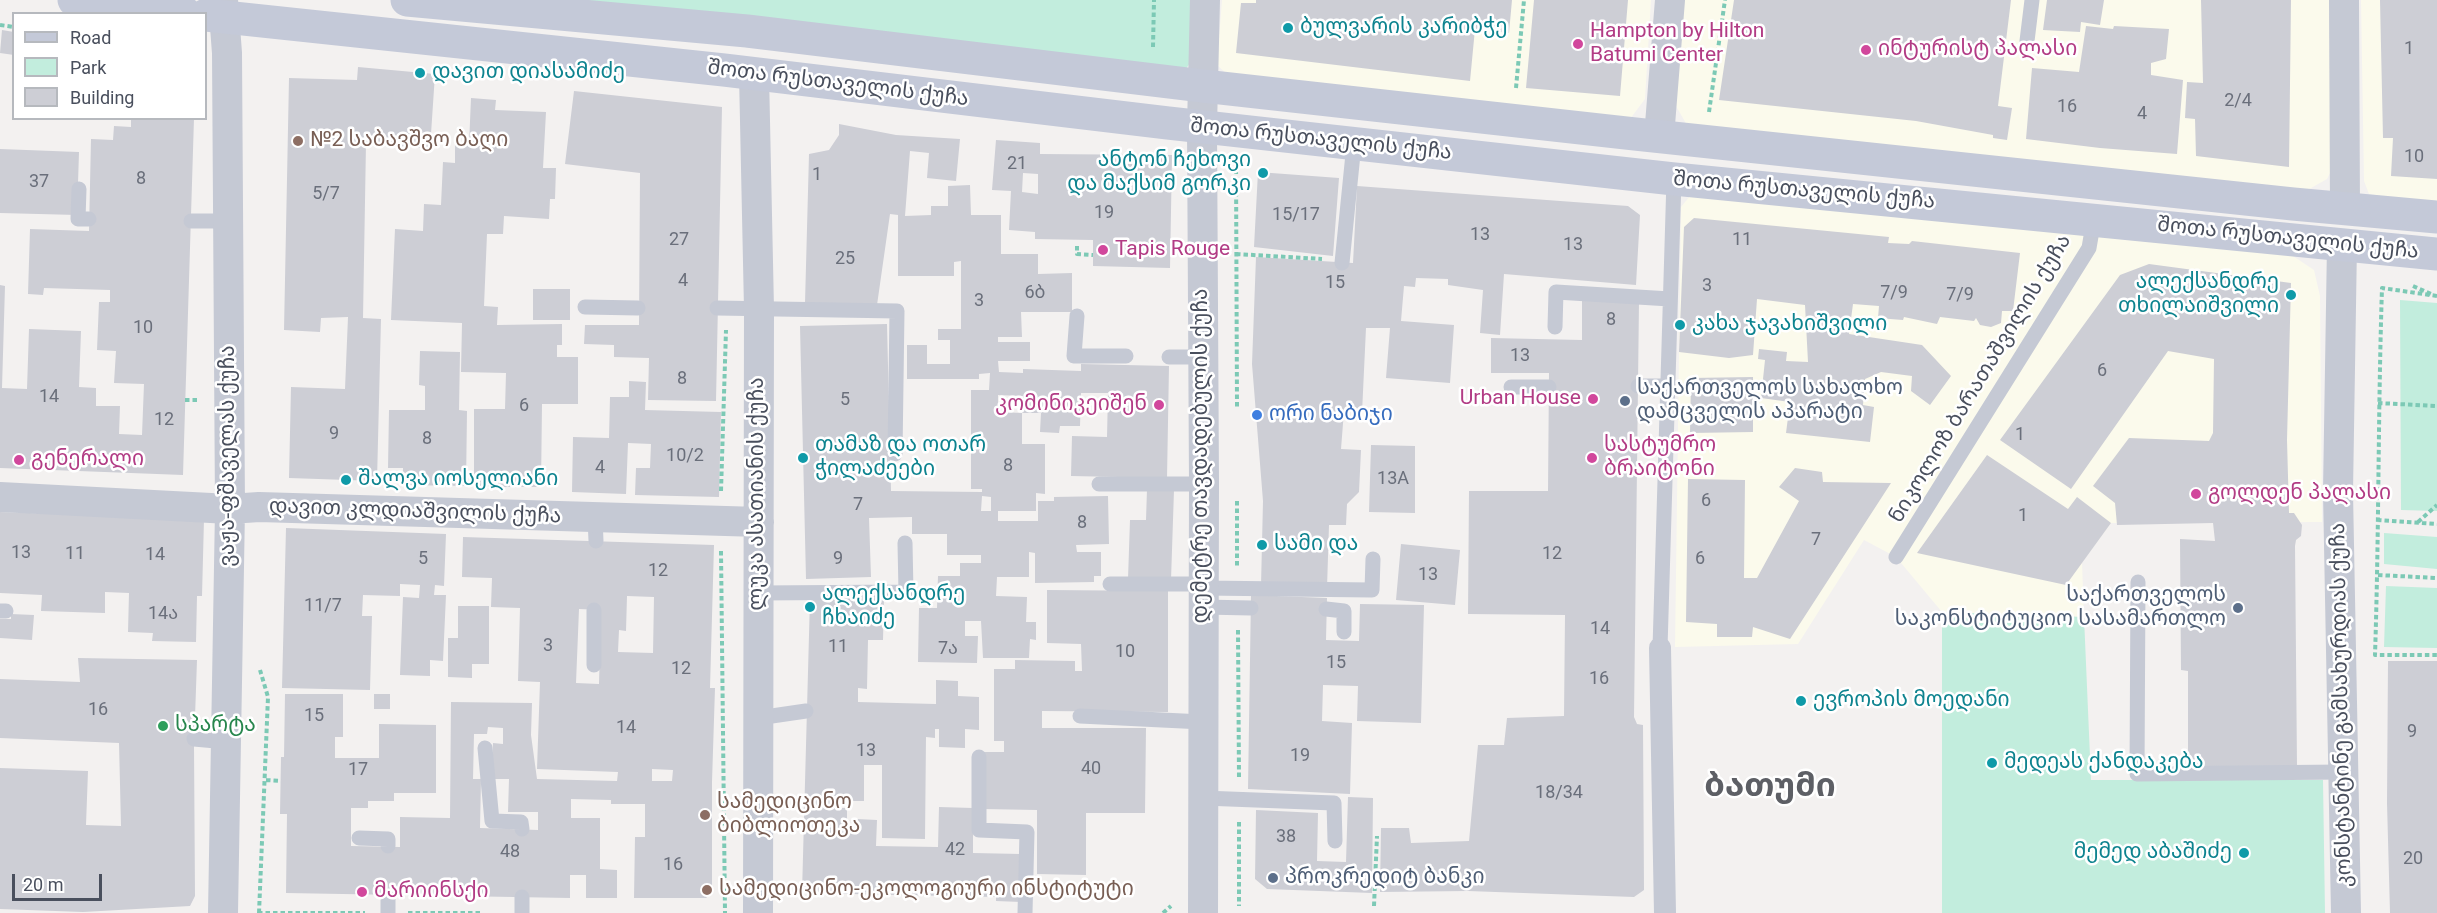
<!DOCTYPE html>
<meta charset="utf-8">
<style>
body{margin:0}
#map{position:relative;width:2437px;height:913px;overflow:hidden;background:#f3f1f0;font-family:Roboto,sans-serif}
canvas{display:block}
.legend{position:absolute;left:12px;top:12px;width:195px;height:108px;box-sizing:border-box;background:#fff;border:2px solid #b6b9be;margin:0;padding:8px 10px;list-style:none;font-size:18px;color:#494f5d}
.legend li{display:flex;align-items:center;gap:12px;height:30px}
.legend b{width:30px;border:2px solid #b6b9be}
.scale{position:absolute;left:12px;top:874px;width:90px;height:27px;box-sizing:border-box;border:3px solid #494f5d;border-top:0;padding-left:8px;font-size:18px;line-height:21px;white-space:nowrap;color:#494f5d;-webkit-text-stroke:4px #fff;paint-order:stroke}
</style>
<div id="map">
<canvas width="2437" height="913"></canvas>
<ul class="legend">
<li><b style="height:8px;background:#c4c9d8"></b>Road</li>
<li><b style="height:16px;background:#c2eddd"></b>Park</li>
<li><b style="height:16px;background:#cdced5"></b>Building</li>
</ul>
<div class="scale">20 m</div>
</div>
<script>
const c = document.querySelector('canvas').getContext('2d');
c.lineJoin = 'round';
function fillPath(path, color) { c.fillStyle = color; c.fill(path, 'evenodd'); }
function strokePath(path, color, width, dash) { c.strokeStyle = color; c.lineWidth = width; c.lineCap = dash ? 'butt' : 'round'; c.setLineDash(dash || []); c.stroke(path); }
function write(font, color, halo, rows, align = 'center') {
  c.font = font + ' Roboto,"Noto Sans Georgian",sans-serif'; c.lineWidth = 5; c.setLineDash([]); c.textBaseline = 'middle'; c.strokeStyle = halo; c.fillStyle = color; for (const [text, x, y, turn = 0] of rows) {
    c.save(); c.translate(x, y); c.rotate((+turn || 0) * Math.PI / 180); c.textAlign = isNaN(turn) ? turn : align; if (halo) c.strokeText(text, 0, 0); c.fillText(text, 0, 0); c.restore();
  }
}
fillPath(new Path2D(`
 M1222,0H1651L1645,99L1630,119L1228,75L1217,65Z
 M1679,0H2329L2331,171L2327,179L2304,192L1687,125L1673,101Z
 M2361,0H2437V205L2369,194L2364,181Z
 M1695,190L2290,254L2314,270L2320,296L2322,522L2111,523L2082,562L2084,617L1942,612L1896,557L1864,540L1798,644L1675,647L1681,207Z`), '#fbfaec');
fillPath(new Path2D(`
 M510,0H1200L1191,62L1185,70Z
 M2400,300L2437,303V511L2401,510Z
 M2384,533L2437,537V569L2384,564Z
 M2386,586L2437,588V648L2384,647Z
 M1942,612L2084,617L2091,780H2323L2325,913H1942Z`), '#c2eddd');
fillPath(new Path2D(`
 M1256,0H1512L1509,33L1475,29L1470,81L1236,53L1241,3H1256Z
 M1534,0H1628L1620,96L1526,88Z
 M1734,0H2011L1998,106L2012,108L2007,140L1993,138V135L1916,121L1719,100Z
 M2047,0H2104L2100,25L2081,22L2080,32L2043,30Z
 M2201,0H2291L2289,167L2196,156L2195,119L2185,118L2187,82L2203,83Z
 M2380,0H2437V179L2391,176L2393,138H2383Z
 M2086,26L2113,29L2114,26L2169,29L2166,59L2151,63V75L2183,80L2177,154L2100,148L2026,139L2032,68L2079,72Z
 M2,30L14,32V55L0,53Z
 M358,67L435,74L430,149L366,143L363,318L381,319L377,481L289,478L291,387L345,389L348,317L321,318L320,332L284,330L289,78L357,80Z
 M574,91L722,107L716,401L648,400L649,358L614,357V345L584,344L585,325H639L640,173L565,164Z
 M471,98L496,100L495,110L546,112L543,168H556L555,199H550L549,219L504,216L503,234H487L484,306L498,307L497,325L562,324V345H557V357H578V404H542L541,487H474V409H505L506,373L461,372L462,323L391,320L395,229L423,231L424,204L441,205L443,162L455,163V144L469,145Z
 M131,118H194L183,475L0,468V285L5,286L2,388L27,389L29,329L81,331L79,387L96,388V406H120L119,434L142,435L144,384L114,383L116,351L97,350L99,302H110V290L44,288L43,295L28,294L30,229L89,231L91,139L113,140L114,126L131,127Z
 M839,124L896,135L960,139L956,181L927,178L929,153L910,151L905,216L931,215V206H948V186L970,185L971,215H1001V254H1038V274L1072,273V312H1021L1022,337H998V342H1030V361H998L999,372L1023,373V369L1081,371V364L1169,366L1167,478L1071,476L1072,436L1107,437L1108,393H1081L1080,426H1060L1059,433L1040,432L1041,413H1022L1023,396L998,395V412L1022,413V444H1045V494L1036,493V511H998V521H1038V501H1054V497L1108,496L1109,544L1076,545L1077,552H1101V576H1094V582L1035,583V553L1029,552V577H997L996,596L1027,597L1026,622H1036V640L1030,639L1029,658H983L981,621H965V636H978L977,663L918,662L919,608H937L938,576H960V563H981V555H947V534H912V517L869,518L871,577L806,579L800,326L887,324L891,491L982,492V489H971V390H989L990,373L979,374V379H907V345H927V364H950V340H938V329H961V261L954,262V276H898V215L890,214L877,305L805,303L809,154L829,150L839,135ZM982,496L991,497V511H981Z
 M996,140L1040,143V154L1172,155L1170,268L1093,266V240L1035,239V232L1009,230L1011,191L992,190ZM1023,173L1038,174V194L1022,192Z
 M0,149L79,152L77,215L0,213Z
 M1258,172L1339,178L1333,256L1254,247Z
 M1357,186L1628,206L1640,215L1636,285L1504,274L1500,335L1480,333L1483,290L1448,285V279L1416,278L1415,287L1404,286L1401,321L1454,325L1450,383L1386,378L1390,328H1366L1362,413L1344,411L1341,449L1361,450L1359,492L1347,504L1346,525H1329L1327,588L1261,586L1263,501L1252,364L1256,257L1353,263Z
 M1694,218L1889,237L1888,243L1909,244L1912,241L2020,253L2013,311H2002L2001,323L1991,327L1980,325L1976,318L1974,321L1940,317L1937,324L1904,317L1903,320L1878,318L1879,306L1853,304L1849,334L1922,345L1951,376L1930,405L1911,391L1912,376L1881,372L1865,379L1863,405L1874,407L1870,442L1786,433L1790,402L1761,398L1765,360L1758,359L1759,349L1787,352L1786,361L1808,362L1805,305L1757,299L1753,355L1729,358L1679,352L1684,227Z
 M2149,264L2291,283L2287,440L2289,513H2294L2302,525L2301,536L2296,540L2295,546L2297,767H2188V671L2181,670L2180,539L2215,541L2213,523L2117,525L2115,503L2093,486L2129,438L2209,441L2213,433L2214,359L2168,351L2071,489L2000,440L2120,275Z
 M533,289H570V320H533Z
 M1582,300L1639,301L1634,717L1637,724L1643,725L1644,890L1634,897L1468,891L1380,892L1381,828H1409L1411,843L1469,841L1478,745H1504L1507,718L1564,716L1565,615L1468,614L1469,491H1548L1549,373H1491V338L1582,340Z
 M420,351L460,352L459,410L467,411L466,486L403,485V468H388L389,410H425V386L419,385Z
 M1753,377V432L1690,433L1691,378Z
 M629,381L646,382L645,410L721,412L719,497L635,495L636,468H650L651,444L628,443L626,494L572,492L573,437L609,438L610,397H629Z
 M1371,445L1415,446V513L1369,512Z
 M1987,455L2068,509L2077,497L2111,523L2066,585L1917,553Z
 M1795,468L1822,472L1823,482L1891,483L1790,639L1753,627L1752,637H1717V624L1686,622L1688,479L1745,480L1744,578H1757L1799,501L1779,487Z
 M1147,489L1174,490L1171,580L1128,579L1130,520H1146Z
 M0,512L204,519L202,596H197L196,642L152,641L153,633L128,632L129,593L105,592V613L41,611L42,595L0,593Z
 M286,528L446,534L444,586L435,585L434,595H446L443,661L430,660V676L400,675L403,597L419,598L420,585L400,584V596L363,595L362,616H372L370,690L282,688Z
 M463,537L714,545L710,688H715L712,782V893L706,898H634L635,837H645V804H611V800L571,799V818H600V869L617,870V898H586V875H570V898L286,893L287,814H280L281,757H284L285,694H343V737H335V758H379V724L436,725V793H394V801H368V808H351V846L400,847V817L450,818L451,702L532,703L531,735L537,779L617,781L618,772L537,769L540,682L518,681L520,608L491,607L492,578L462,577ZM627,596L654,597L653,653L618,652L619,630L626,631ZM579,609L601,610L599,684L576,683ZM488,727L503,728V744L493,743L492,779H509L508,812H538V830L480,828L481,779H473L474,734H487ZM652,769L673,770L672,781H652Z
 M1401,544L1460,550L1455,605L1396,600Z
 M1047,590L1168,591V712L1042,711V728H1146L1145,813H1086V875L1037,874V810L983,809V752H1004V741H994V669H1015V660L1075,661V671H1082L1081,644L1047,643Z
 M1251,595L1327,598L1326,640L1359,641L1360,604L1424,605L1421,723L1357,721L1358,686L1323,685L1322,721L1352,723L1350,794L1248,789Z
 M810,598L884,599L883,640H868L867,689L858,688V702L936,704V680L958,681V696L979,697V730L965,729V748L939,747V729H935V738L926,737L925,839L882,838V765H864V801H832L831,808H847V829H857V819L877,820L876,846L938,847L939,807L973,808V853L1021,854V902L996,901V897L802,893Z
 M458,606H489V664H472V678L448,677V638H458Z
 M11,614L34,615L32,640L0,638V619H11Z
 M78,658L197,660L194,746L195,896L190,906L83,912L0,909V768L88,771L86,825L121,826L119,743L0,738V679L80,682Z
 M2388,661H2437V913H2390L2387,803Z
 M374,694H390V709H374Z
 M1348,797L1373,798L1372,893L1267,889L1255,879L1256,810L1318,813L1317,861L1346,862Z`), '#cdced5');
strokePath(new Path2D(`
 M0,25L14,27
 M1153,47L1154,0
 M1516,88L1524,0
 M1709,112L1725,0
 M1236,162L1237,407
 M1077,246V254L1093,255
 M1236,254L1322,259
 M2413,286L2431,294
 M2437,296L2382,288C2378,410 2379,533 2375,655H2437
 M185,400H200
 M2378,403L2437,406
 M721,491L726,330
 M1237,501V566
 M2377,520L2437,524
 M2418,522L2437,505
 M721,551L725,913
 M2378,575L2437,578
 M1238,630L1239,779
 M266,780L281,781
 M1239,822V906
 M1374,906L1377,836
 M258,913H365
 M259,913L268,697L260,670
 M408,913H480
 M1163,913L1171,906`), '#7cc9b5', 4, [4.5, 3]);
strokePath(new Path2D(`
 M2027,41L2032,0
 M79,189L78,219H89
 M191,221H228
 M1342,263L1354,144
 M585,307L638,308
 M717,308L897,311L895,454
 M1077,316L1074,356H1126
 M1555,327L1556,292L1670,299
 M1169,357H1202
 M1638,386H1667
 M1511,387H1549
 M1099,484H1204
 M595,518L596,541
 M1896,557L2089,248L2094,219
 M2138,582L2137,774L2342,772
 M1110,584H1202
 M1203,588L1372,590L1373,559
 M758,593L906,592L905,543
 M1203,607L1251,608
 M1326,609L1344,611V632
 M0,611H6
 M1660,648L1674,179
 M594,665V610
 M1080,716L1203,722
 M758,718L806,711
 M194,739L227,742
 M485,748L492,821L521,822L522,829
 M979,757V830L1027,832L1025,913
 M1203,798L1334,803L1335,841
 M359,838L388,839V846
 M522,897V913
 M388,913V895`), '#c5c9d4', 15);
strokePath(new Path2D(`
 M1660,648L1665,913`), '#c5c9d4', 22);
strokePath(new Path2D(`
 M223,0L227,53L230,509L223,913
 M2344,0L2345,209
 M754,74L759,309L758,913
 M1659,137L1670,0
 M2342,244L2338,492L2346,913
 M0,497L230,509L259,507L759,522
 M1203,913L1204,484L1202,127L1205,0`), '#c5c9d4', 30);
strokePath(new Path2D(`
 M74,0L186,14
 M407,0L747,31L1203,86L1635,134L2293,204L2437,217
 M206,15L724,70L1168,123L1674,179L2437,254`), '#c4c9d8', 33);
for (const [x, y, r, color] of [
 [1288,28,6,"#0f9aa8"],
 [1578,44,6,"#d1479c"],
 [1866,50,6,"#d1479c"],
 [420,73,6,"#0f9aa8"],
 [298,141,6,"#8d6e63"],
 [1263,173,6,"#0f9aa8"],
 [1103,250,6,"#d1479c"],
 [2291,295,6,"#0f9aa8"],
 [1680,325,6,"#0f9aa8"],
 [1593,399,6,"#d1479c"],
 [1625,401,6,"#5c6f8a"],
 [1159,405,6,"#d1479c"],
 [1257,415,6,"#3f7fe0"],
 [803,458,6,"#0f9aa8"],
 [1592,458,6,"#d1479c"],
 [19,460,6,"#d1479c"],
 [346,480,6,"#0f9aa8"],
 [2196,494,6,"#d1479c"],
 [1262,545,6,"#0f9aa8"],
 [810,607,6,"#0f9aa8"],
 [2238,608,6,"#5c6f8a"],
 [1801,701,6,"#0f9aa8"],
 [163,726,6,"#2e9e5b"],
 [1992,763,6,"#0f9aa8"],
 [705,815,6,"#8d6e63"],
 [2244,853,6,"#0f9aa8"],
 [1273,878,6,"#5c6f8a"],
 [707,890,6,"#8d6e63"],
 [362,892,6,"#d1479c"]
]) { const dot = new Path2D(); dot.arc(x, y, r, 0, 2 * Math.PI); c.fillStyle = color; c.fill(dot); strokePath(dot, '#fff', 2); }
write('18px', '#6a6f7b', null, [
 ["1",2409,49],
 ["2/4",2238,101],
 ["16",2067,107],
 ["4",2142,114],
 ["10",2414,157],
 ["21",1017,164],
 ["1",817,175],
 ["8",141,179],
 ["37",39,182],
 ["5/7",326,194],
 ["19",1104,213],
 ["15/17",1296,215],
 ["13",1480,235],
 ["27",679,240],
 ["11",1742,240],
 ["13",1573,245],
 ["25",845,259],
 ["4",683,281],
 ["15",1335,283],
 ["3",1707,286],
 ["6ბ",1035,293],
 ["7/9",1894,293],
 ["7/9",1960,295],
 ["3",979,301],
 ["8",1611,320],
 ["10",143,328],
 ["13",1520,356],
 ["6",2102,371],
 ["8",682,379],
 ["14",49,397],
 ["5",845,400],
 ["6",524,406],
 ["12",164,420],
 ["9",334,434],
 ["1",2020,435],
 ["8",427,439],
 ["10/2",685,456],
 ["8",1008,466],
 ["4",600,468],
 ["13A",1393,479],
 ["6",1706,501],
 ["7",858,505],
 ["1",2023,516],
 ["8",1082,523],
 ["7",1816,540],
 ["13",21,553],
 ["11",75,554],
 ["12",1552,554],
 ["14",155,555],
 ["5",423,559],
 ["9",838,559],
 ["6",1700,559],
 ["12",658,571],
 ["13",1428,575],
 ["11/7",323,606],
 ["14ა",163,614],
 ["14",1600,629],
 ["3",548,646],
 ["11",838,647],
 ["7ა",948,649],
 ["10",1125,652],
 ["15",1336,663],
 ["12",681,669],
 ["16",1599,679],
 ["16",98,710],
 ["15",314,716],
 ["14",626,728],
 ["9",2412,732],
 ["13",866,751],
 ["19",1300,756],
 ["40",1091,769],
 ["17",358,770],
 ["18/34",1559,793],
 ["38",1286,837],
 ["42",955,850],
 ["48",510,852],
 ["20",2413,859],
 ["16",673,865]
]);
write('21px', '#0d838f', '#fff', [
 ["ბულვარის კარიბჭე",1300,28],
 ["დავით დიასამიძე",432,73],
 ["ანტონ ჩეხოვი",1251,161,"right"],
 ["და მაქსიმ გორკი",1251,185,"right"],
 ["ალექსანდრე",2279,283,"right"],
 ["თხილაიშვილი",2279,307,"right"],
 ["კახა ჯავახიშვილი",1692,325],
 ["თამაზ და ოთარ",815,446],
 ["ჭილაძეები",815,470],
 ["შალვა იოსელიანი",358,480],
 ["სამი და",1274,545],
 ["ალექსანდრე",822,595],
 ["ჩხაიძე",822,619],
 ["ევროპის მოედანი",1813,701],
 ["მედეას ქანდაკება",2004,763],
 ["მემედ აბაშიძე",2232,853,"right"]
], 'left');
write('21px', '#b23c85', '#fff', [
 ["Hampton by Hilton",1590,32],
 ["Batumi Center",1590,56],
 ["ინტურისტ პალასი",1878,50],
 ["Tapis Rouge",1115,250],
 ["Urban House",1581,399,"right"],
 ["კომინიკეიშენ",1147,405,"right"],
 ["სასტუმრო",1604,446],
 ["ბრაიტონი",1604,470],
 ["გენერალი",31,460],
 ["გოლდენ პალასი",2208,494],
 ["მარიინსქი",374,892]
], 'left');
write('21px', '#494f5d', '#fff', [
 ["შოთა რუსთაველის ქუჩა",838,84,7],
 ["შოთა რუსთაველის ქუჩა",1321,140,6],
 ["შოთა რუსთაველის ქუჩა",1804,191,5],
 ["შოთა რუსთაველის ქუჩა",2288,239,6],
 ["ნიკოლოზ ბარათაშვილის ქუჩა",1981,379,-59],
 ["ვაჟა-ფშაველას ქუჩა",229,456,-90],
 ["დემეტრე თავდადებულის ქუჩა",1202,456,-90],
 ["ლუკა ასათიანის ქუჩა",758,494,-90],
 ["დავით კლდიაშვილის ქუჩა",415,512,2],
 ["კონსტანტინე გამსახურდიას ქუჩა",2342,705,-91]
]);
write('21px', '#785e54', '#fff', [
 ["№2 საბავშვო ბაღი",310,141],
 ["სამედიცინო",717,803],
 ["ბიბლიოთეკა",717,827],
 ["სამედიცინო-ეკოლოგიური ინსტიტუტი",719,890]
], 'left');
write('21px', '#4e5e75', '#fff', [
 ["საქართველოს სახალხო",1637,389],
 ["დამცველის აპარატი",1637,413],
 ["საქართველოს",2226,596,"right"],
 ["საკონსტიტუციო სასამართლო",2226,620,"right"],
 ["პროკრედიტ ბანკი",1285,878]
], 'left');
write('21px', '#366cbe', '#fff', [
 ["ორი ნაბიჯი",1269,415]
], 'left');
write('21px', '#27864d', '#fff', [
 ["სპარტა",175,726]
], 'left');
write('bold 33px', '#5d5f65', '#fff', [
 ["ბათუმი",1770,788]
]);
</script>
